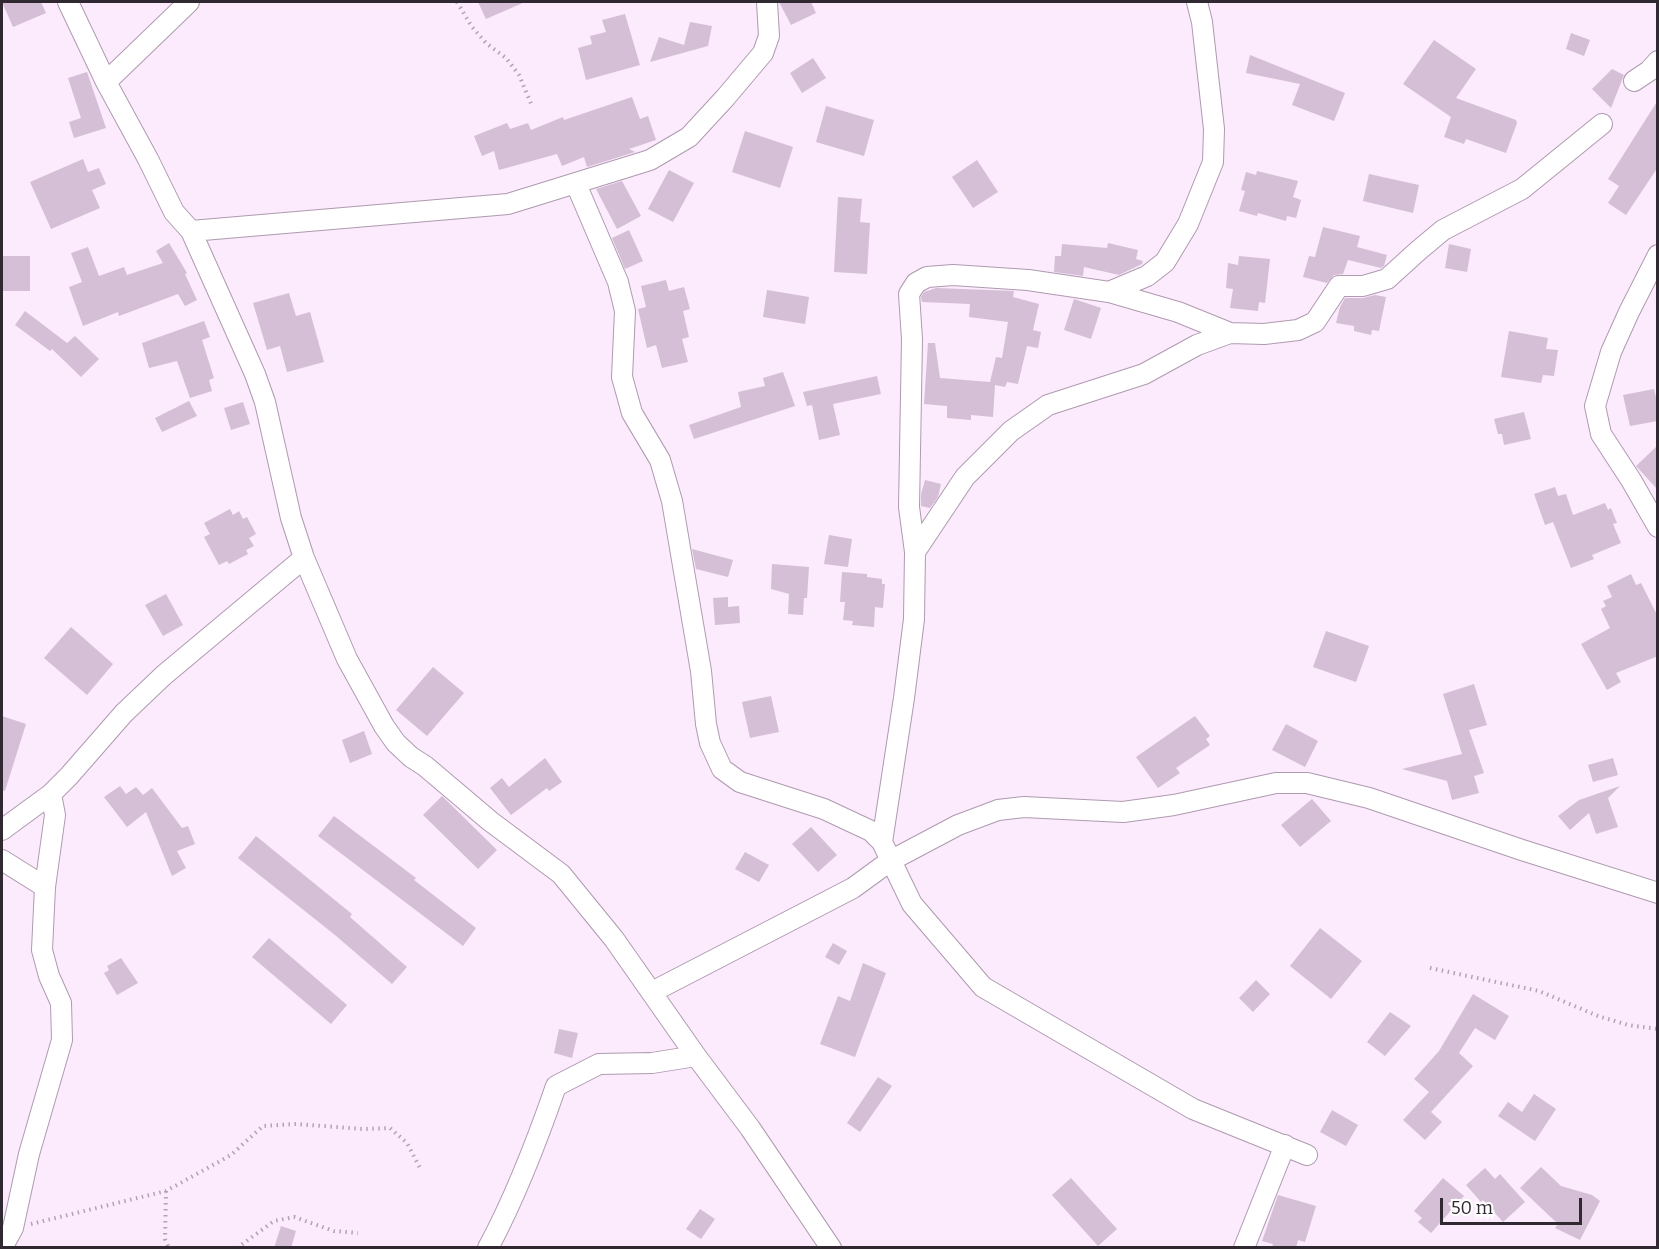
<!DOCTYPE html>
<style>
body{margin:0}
#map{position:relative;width:1659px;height:1249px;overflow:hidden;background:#fceafd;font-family:Bitter,serif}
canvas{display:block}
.frame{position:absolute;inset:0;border:3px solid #312931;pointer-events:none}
.scale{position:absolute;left:1440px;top:1198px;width:142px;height:27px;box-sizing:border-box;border:3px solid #312931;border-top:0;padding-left:8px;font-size:18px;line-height:21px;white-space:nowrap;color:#312931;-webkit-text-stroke:4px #fff;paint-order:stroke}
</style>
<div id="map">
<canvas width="1659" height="1249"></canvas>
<div class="frame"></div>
<div class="scale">50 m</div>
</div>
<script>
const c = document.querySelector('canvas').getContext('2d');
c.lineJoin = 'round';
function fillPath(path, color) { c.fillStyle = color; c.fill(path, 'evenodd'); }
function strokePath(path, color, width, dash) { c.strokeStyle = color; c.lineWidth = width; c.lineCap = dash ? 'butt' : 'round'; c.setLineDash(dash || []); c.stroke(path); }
fillPath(new Path2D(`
 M2,2H41L46,13L13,27Z
 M478,2H525L486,19Z
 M779,2H811L816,13L791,25Z
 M625,14L640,65L586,80L578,48L592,44L590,36L606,32L602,20Z
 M690,22L712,26L708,46L650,62L659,37L684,45Z
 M1571,33L1590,40L1584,56L1566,49Z
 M1434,40L1476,69L1456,98L1516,120L1517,123L1506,153L1466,139L1464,144L1444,137L1451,117L1403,84Z
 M1250,55L1345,93L1334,121L1292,105L1300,84L1246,73Z
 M813,58L826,78L802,93L790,73Z
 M1612,69L1624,75L1611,108L1592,89Z
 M87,72L106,128L74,138L69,122L81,118L68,78Z
 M632,97L640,119L648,116L656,140L629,149L635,152L587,167L584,157L562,166L557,154L499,170L494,151L482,156L474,136L507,123L510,129L528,123L531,130L563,117L564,120Z
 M1658,100V167L1626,215L1608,203L1619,186L1608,179Z
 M826,106L874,120L864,156L816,142Z
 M745,131L793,147L780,188L732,172Z
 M83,159L88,172L99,168L106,184L92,190L100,208L51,229L30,182Z
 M977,160L998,192L973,208L952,177Z
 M669,170L694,183L673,222L648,209Z
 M1257,171L1298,181L1293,197L1301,200L1296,218L1287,216L1286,221L1258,213L1257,216L1239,211L1245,191L1241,190L1246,172L1256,175Z
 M1369,174L1419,185L1413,213L1363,201Z
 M622,181L641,216L617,229L596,189Z
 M838,197L862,199L860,222L870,223L867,274L834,272Z
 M1323,227L1360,236L1357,247L1387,255L1384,266L1381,268L1348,260L1343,274L1334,275L1327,283L1303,277L1309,256L1315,257Z
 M629,230L643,261L625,269L612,238Z
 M169,243L187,273L185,274L197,300L185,306L178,294L119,316L118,312L83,326L69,287L82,282L71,253L88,247L99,276L124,267L127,275L163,263L156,251Z
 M1108,243L1138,250L1136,259L1143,261L1142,264L1119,275L1084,267L1083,276L1054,272L1055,256H1061L1062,244L1107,248Z
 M1449,244L1471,249L1467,272L1445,268Z
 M2,256H30V291H2Z
 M1239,256L1270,259L1265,303L1259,302L1258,311L1230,308L1233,289L1226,288L1228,263L1238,265Z
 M666,280L669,291L684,287L690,309L683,311L689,337L682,339L688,362L662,368L656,345L647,348L638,309L646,307L641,286Z
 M936,288L1014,291L1013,297L1039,304L1033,330L1041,332L1038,348L1027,346L1018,384L1007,382L1005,387L995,385L993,417L971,415V420L947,418V406L924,404L928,343H935L940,378L990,382L996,357L1002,358L1008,322L969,317L970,304L922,302L921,297L924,292Z
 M767,290L809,297L805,324L763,317Z
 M289,293L296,316L310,312L324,362L287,372L280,346L267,350L253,303Z
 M1375,295L1386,297L1379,331L1372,330L1371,335L1354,331V326L1336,323L1340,307L1345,298H1363Z
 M1074,299L1101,308L1091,339L1064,330Z
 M25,311L67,343L75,336L99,359L81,377L52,349L50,351L15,325Z
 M204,321L210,337L202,340L214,378L209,380L212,391L190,398L177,361L149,368L142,343Z
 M1509,331L1548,338L1546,349L1558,350L1554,376L1543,375L1541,383L1501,377Z
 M783,372L795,406L694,439L689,425L741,407L738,392L765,386L763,378Z
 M877,376L881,394L833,404L840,435L819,440L812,405L807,406L803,392Z
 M1654,389L1658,406V421L1630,426L1623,395Z
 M189,401L197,416L162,432L155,418Z
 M243,402L250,424L231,430L224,408Z
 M1524,412L1531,439L1504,445L1502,434H1498L1494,419Z
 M1658,445V490L1636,466Z
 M925,480L941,484L938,497L930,508L921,506V494Z
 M1555,487L1558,496L1566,494L1573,515L1605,503L1608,510L1611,508L1617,523L1613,524L1621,543L1592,555L1594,559L1571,568L1553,522L1545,525L1534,494Z
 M230,509L233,515L239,511L243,519L247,517L256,534L249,538L254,546L246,550L248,554L229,564L227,561L219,565L204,537L210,534L204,523Z
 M829,535L852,539L848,567L824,564Z
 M692,549L733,560L728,577L696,569Z
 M772,564L809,567L807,598H804L803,615L788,614L789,594L771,589Z
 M842,572L867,574V577L882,579V584H885L883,608L875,607L874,627L852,625L853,621L843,620L845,602H840Z
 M1631,574L1636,585L1641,583L1658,617V656L1616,673L1621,682L1607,690L1581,644L1610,628L1601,609L1606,606L1603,601L1612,597L1607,586Z
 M166,594L183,625L163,636L145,605Z
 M728,597V607L739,606L740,623L715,625L713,598Z
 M71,627L113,664L87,695L44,658Z
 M1326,631L1369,646L1356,682L1313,667Z
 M433,667L464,693L427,736L396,710Z
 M1474,684L1487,725L1469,730L1484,773L1474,776L1479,793L1452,800L1447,781L1402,769L1462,754L1443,694Z
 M771,696L779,732L750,738L742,702Z
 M2,716L26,724L5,791L2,790Z
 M1195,716L1210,736L1206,739L1210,745L1176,768L1180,773L1158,788L1136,757Z
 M1286,724L1318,741L1305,767L1272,750Z
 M364,731L372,754L350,763L342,740Z
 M545,758L562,782L549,791L547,788L511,815L490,788L502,778L509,787Z
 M1613,758L1618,775L1593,782L1588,765Z
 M120,786L126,794L136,787L143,795L152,788L182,828L188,826L195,844L177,851L186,868L172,876L146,812L127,827L104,797Z
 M1620,786L1608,798L1618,827L1596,834L1589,813L1570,830L1558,816L1579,800Z
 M442,796L497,850L478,869L423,815Z
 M1312,799L1331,821L1300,847L1281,825Z
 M334,816L416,878L414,880L476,928L463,946L318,836Z
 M811,827L837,855L818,872L792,844Z
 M256,836L352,914L350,917L407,967L392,984L335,935L238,858Z
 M745,852L769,865L759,882L735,869Z
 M1320,928L1362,961L1331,999L1290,966Z
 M269,938L347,1005L331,1024L252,957Z
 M833,943L847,951L839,965L825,957Z
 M121,958L138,983L117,995L104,973L109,970L107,966Z
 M863,963L886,973L855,1057L820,1044L838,996L850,1001Z
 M1256,980L1270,994L1253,1012L1239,998Z
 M1473,994L1509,1016L1495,1040L1475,1028L1459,1053L1473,1066L1431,1112L1442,1122L1425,1140L1403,1120L1429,1092L1414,1079L1439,1051Z
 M1390,1012L1411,1026L1385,1056L1367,1042Z
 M559,1029L578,1033L572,1058L554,1053Z
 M878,1077L892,1086L860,1132L847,1123Z
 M1534,1094L1556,1109L1535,1141L1498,1116L1508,1102L1522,1112Z
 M1332,1110L1358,1125L1346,1146L1320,1132Z
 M1541,1167L1561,1186L1592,1195L1600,1201L1580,1240L1555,1228L1558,1224L1520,1188Z
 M1485,1168L1495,1179L1500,1174L1525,1202L1503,1222L1483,1200L1481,1202L1466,1185Z
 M1071,1178L1117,1229L1098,1246L1052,1195Z
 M1443,1178L1464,1196L1431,1233L1418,1222L1422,1218L1414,1211Z
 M1278,1195L1316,1206L1305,1242L1298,1240L1296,1248H1272L1273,1244L1262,1241Z
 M700,1209L715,1219L701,1239L686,1229Z
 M281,1226L296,1231L291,1248H274Z`), '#d5bfd6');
const street = new Path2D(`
 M68,2L106,82L148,159L174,212L191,231L255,374L265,402L291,518L304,558L347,659L384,726L396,743L411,757L425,766L490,821L561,874L614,939L696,1056L750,1128L831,1248
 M1634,81L1649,71L1658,61
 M106,82L189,2
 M576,184L618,282L625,311L622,377L632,413L660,460L672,501L701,671L706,724L710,743L722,769L740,782L824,809L871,831L882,842L912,904L983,987L1193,1109L1307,1155
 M191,231L508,204L650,160L689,137L725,98L763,53L769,36L767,2
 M1658,255L1629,312L1611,352L1595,406L1601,434L1631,480L1658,527
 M1109,292L1147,276L1165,262L1188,224L1213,162L1214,129L1202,22L1197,2
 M915,552L909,507L912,339L909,294L916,283L927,277L953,275L1028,280L1109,292L1178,312L1230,333
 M2,830L51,794L69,776L124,713L164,675L304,558
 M882,842L904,698L914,619L915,552L965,477L1011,431L1048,405L1144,374L1197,345L1230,333L1264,334L1298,330L1315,322L1339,286H1363L1387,279L1419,250L1443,230L1522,189L1602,124
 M2,860L45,887L42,950L49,976L61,1003L62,1040L29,1154L13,1228L2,1248
 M45,887L55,815L51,794
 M652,992L853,888L890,861L958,825L998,810L1024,807L1123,812L1174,805L1276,783H1307L1369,798L1522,850L1658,893
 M488,1248C516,1196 537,1141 556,1086L599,1064L652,1063L696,1056
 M1244,1248L1285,1145`);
strokePath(street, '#af9ab0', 22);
strokePath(new Path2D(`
 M457,2L472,27L486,43L506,58L519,75L532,106
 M1430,968L1539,991L1598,1016L1628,1025L1658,1029
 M166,1191L165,1239L169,1248
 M31,1224L166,1191L231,1155L263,1126L296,1124L363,1129L390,1128L407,1143L420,1168
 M237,1248L274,1221L294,1217L334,1231L358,1233`), '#b1a3b2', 4, [1.5, 4.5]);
strokePath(street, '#fff', 20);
</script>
